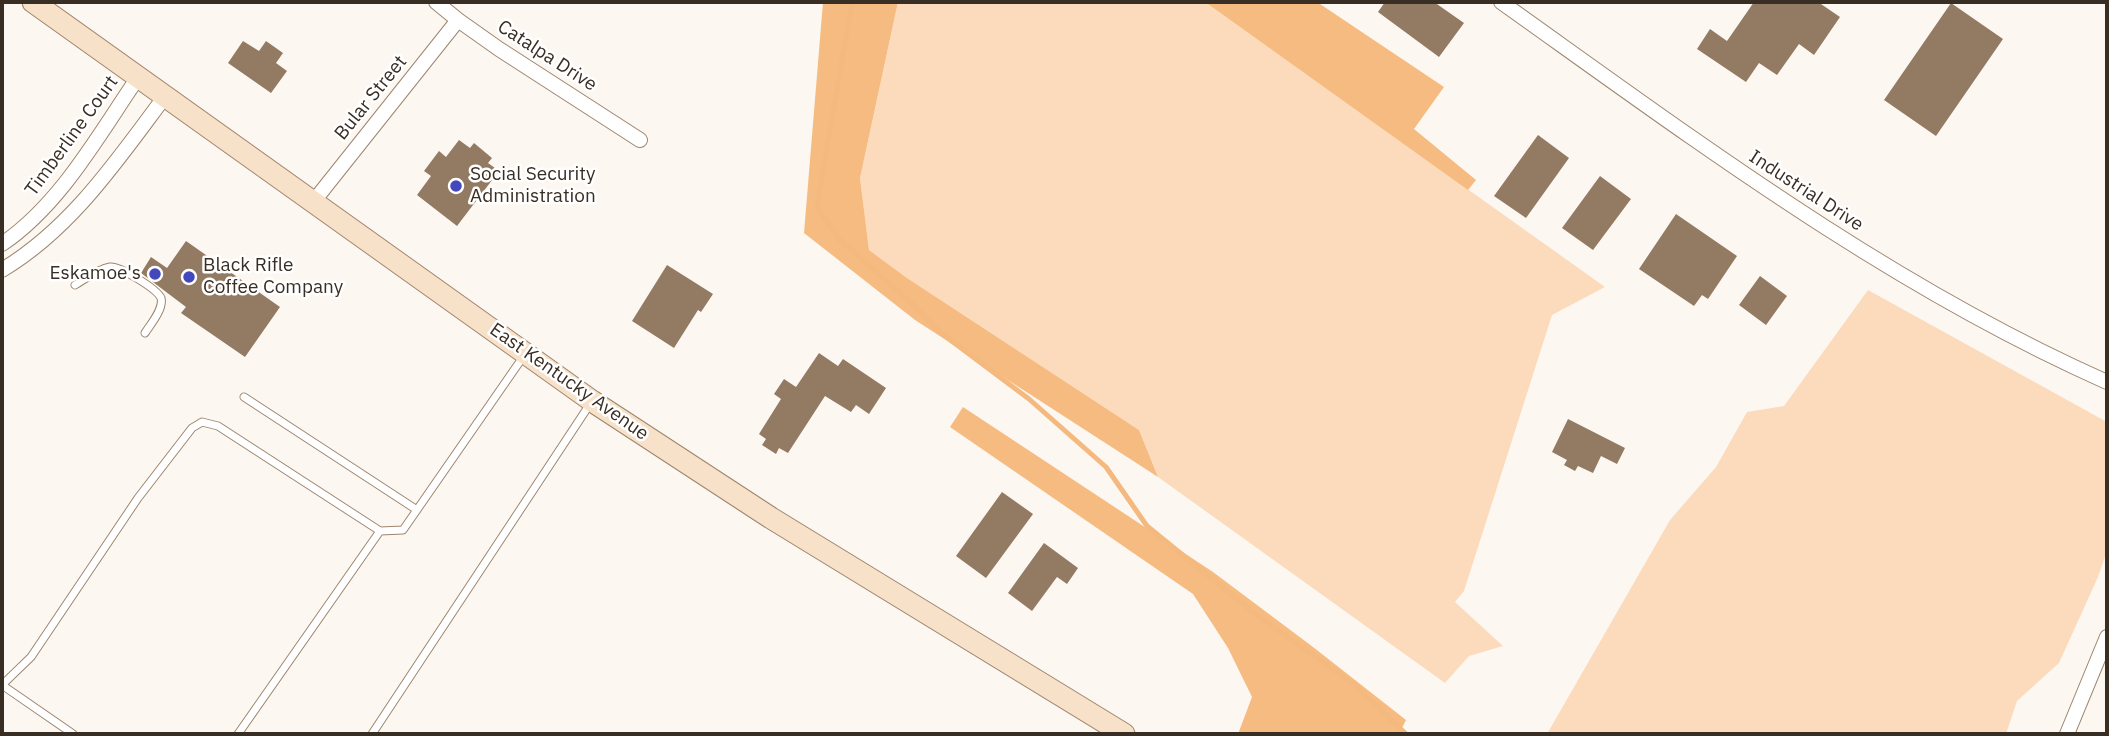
<!DOCTYPE html>
<style>
body{margin:0}
#map{position:relative;width:2109px;height:736px;overflow:hidden;background:#fdf7f2;font-family:"IBM Plex Sans",sans-serif}
canvas{display:block}
.frame{position:absolute;inset:0;border:4px solid #392e24;pointer-events:none}
</style>
<div id="map">
<canvas width="2109" height="736"></canvas>
<div class="frame"></div>
</div>
<script>
const c = document.querySelector('canvas').getContext('2d');
c.lineJoin = 'round';
function fillPath(path, color) { c.fillStyle = color; c.fill(path, 'evenodd'); }
function strokePath(path, color, width, dash) { c.strokeStyle = color; c.lineWidth = width; c.lineCap = dash ? 'butt' : 'round'; c.setLineDash(dash || []); c.stroke(path); }
function write(font, color, halo, rows, align = 'center') {
  c.font = font + ' "IBM Plex Sans",sans-serif'; c.lineWidth = 5; c.setLineDash([]); c.textBaseline = 'middle'; c.strokeStyle = halo; c.fillStyle = color; for (const [text, x, y, turn = 0] of rows) {
    c.save(); c.translate(x, y); c.rotate((+turn || 0) * Math.PI / 180); c.textAlign = isNaN(turn) ? turn : align; if (halo) c.strokeText(text, 0, 0); c.fillText(text, 0, 0); c.restore();
  }
}
fillPath(new Path2D(`
 M898,2H1205L1605,287L1552,315L1464,591L1455,602L1503,646L1469,656L1445,683L1158,477L1139,430L907,278L869,250L860,178Z
 M1868,290L2107,422V551L2098,577L2059,663L2017,701L2006,734H1547L1670,520L1716,467L1747,412L1784,406Z`), '#fcdbbc');
fillPath(new Path2D(`
 M823,2H898L860,178L869,250L907,278L1139,430L1158,477L915,320L804,233Z
 M1205,2H1317L1444,87L1414,129L1476,180L1468,190Z
 M963,407L1213,572L1313,647L1406,720L1399,734H1238L1252,697L1228,648L1193,594L950,427Z`), '#f6bb81');
strokePath(new Path2D(`
 M852,2L817,207L839,239L908,300L941,333L1029,399L1106,467L1147,526L1259,617L1355,685L1406,734`), '#f4b97f', 5);
fillPath(new Path2D(`
 M1385,2H1434L1464,23L1439,57L1378,12Z
 M1754,2H1818L1840,17L1814,55L1799,44L1777,75L1759,63L1746,82L1697,49L1710,29L1727,41Z
 M1951,3L2003,39L1936,136L1884,100Z
 M243,41L259,51L266,41L283,53L276,63L287,71L271,93L228,63Z
 M1538,135L1569,158L1526,218L1494,196Z
 M459,140L470,148L474,143L492,158L488,163L499,171L457,226L417,195L431,176L424,171L439,151L446,157Z
 M1600,176L1631,199L1593,250L1562,228Z
 M1676,214L1737,256L1708,299L1702,295L1694,306L1639,269Z
 M186,241L280,307L245,357L181,313L186,307L141,273L151,257L167,268Z
 M667,265L713,294L701,312L698,310L674,348L632,321Z
 M1760,276L1787,296L1766,325L1739,305Z
 M819,353L838,366L843,359L886,388L869,414L856,405L851,412L825,396L788,453L779,448L776,454L762,445L766,439L759,434L781,399L774,394L784,379L796,387Z
 M1568,419L1625,448L1617,464L1601,456L1593,473L1578,466L1575,471L1564,465L1567,460L1552,452Z
 M1002,492L1033,514L986,578L956,556Z
 M1044,543L1078,568L1067,584L1057,577L1032,611L1008,593Z`), '#937a63');
const lane = new Path2D(`
 M75,285C85,279 98,269 110,267C120,266 157,289 161,298C164,309 150,325 145,333
 M244,397L417,510
 M2,685L31,657L138,498L192,428L202,422L218,426L380,531
 M2,685L73,734
 M238,734L380,531L403,530L523,357
 M372,734L590,404`);
const street = new Path2D(`
 M436,2L458,20L499,49L640,140
 M1501,2C1695,140 1888,285 2107,382
 M314,201L458,20
 M2,244C61,204 99,134 139,76
 M2,270C72,228 118,159 166,95
 M2067,734L2107,637`);
const secondary = new Path2D(`
 M33,2L592,401L771,518L1124,734`);
strokePath(lane, '#9e856d', 9);
strokePath(street, '#9e856d', 16);
strokePath(secondary, '#9e856d', 23);
strokePath(lane, '#fff', 7);
strokePath(street, '#fff', 14);
strokePath(secondary, '#f8e1c9', 21);
for (const [x, y, r, color] of [
 [456,186,7,"#4448bd"],
 [155,274,7,"#4448bd"],
 [189,277,7,"#4448bd"]
]) { const dot = new Path2D(); dot.arc(x, y, r, 0, 2 * Math.PI); c.fillStyle = color; c.fill(dot); strokePath(dot, '#fff', 2.5); }
write('19px', '#392e24', '#fff', [
 ["Catalpa Drive",547,56,33],
 ["Bular Street",371,98,-51],
 ["Timberline Court",72,136,-54],
 ["Industrial Drive",1806,191,33],
 ["East Kentucky Avenue",569,382,35]
]);
write('19px', '#392e24', '#fff', [
 ["Social Security",470,175],
 ["Administration",470,197],
 ["Black Rifle",203,266],
 ["Coffee Company",203,288],
 ["Eskamoe's",141,274,"right"]
], 'left');
</script>
